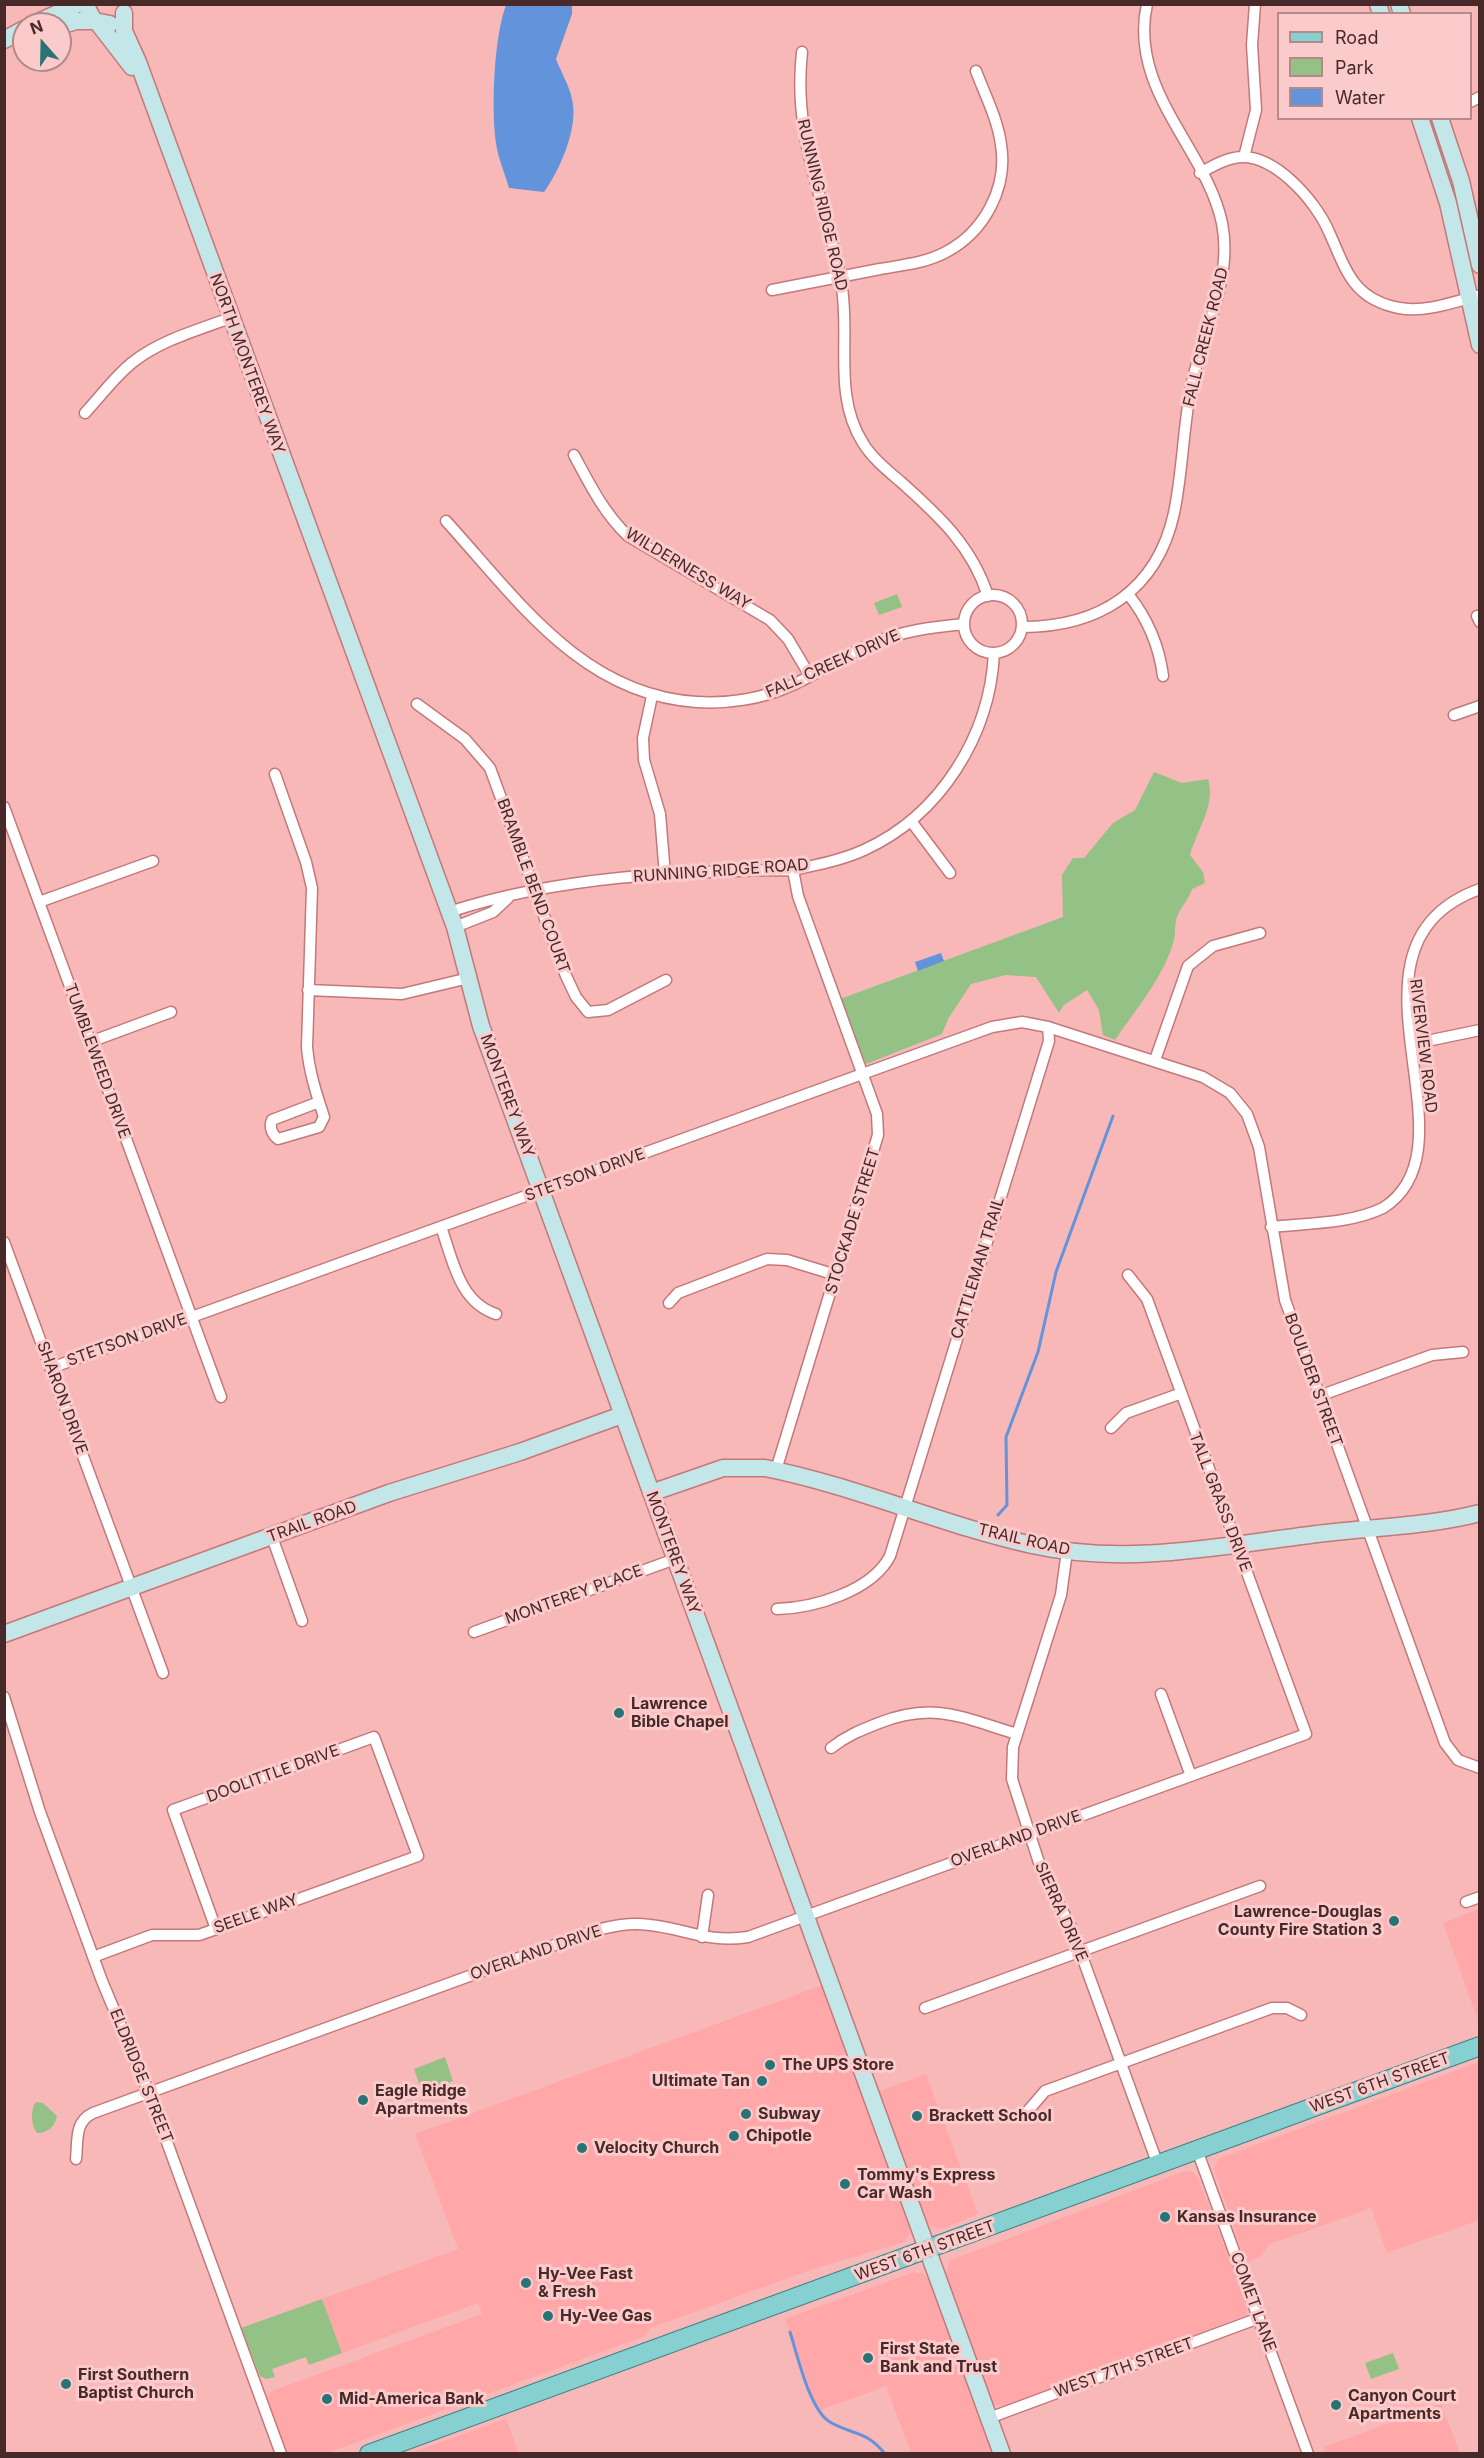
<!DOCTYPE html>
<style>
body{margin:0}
#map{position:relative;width:1484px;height:2458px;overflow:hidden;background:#f8b8b8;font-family:Inter,sans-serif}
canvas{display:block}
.frame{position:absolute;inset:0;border:6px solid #48292a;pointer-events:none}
.legend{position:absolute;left:1277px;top:12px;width:195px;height:108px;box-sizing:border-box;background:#fbcaca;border:2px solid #b38a8a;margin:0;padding:8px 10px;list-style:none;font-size:18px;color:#48292a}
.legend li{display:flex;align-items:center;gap:12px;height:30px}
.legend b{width:30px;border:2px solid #b38a8a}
.north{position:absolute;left:12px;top:12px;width:60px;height:60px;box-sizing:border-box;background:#fbcaca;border:2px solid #b38a8a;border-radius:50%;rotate:340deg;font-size:16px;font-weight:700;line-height:24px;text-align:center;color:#48292a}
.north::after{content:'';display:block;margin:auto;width:21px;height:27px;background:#297376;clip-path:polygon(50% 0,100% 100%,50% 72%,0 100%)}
</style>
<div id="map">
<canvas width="1484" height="2458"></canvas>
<div class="frame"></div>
<ul class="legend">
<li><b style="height:8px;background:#87d0d2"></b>Road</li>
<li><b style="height:16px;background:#94c185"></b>Park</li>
<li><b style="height:16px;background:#6394db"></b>Water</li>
</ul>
<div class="north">N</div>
</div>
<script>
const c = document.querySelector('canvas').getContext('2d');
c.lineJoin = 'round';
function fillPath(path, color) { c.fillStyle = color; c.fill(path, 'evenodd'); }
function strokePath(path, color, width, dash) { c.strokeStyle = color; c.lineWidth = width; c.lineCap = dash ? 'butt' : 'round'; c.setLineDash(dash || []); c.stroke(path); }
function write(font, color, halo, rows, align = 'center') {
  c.font = font + ' Inter,sans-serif'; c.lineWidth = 6; c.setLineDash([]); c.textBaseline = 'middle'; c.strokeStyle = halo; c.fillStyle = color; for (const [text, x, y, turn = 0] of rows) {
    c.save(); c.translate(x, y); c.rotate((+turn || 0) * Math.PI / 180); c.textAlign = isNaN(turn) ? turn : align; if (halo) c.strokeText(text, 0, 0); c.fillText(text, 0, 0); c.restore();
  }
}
fillPath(new Path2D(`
 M1479,1909H1480L1479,2023L1443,1923Z
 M823,1985L909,2225L910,2234L904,2242L816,2268L650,2328L645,2336L327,2453H287L269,2403L268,2397L272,2391L482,2314L478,2303L342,2353L322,2299L458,2249L415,2134Z
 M1479,2062V2220L1387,2253L1371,2208L1270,2244L1259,2257L1246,2263L1214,2169L1218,2159Z
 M926,2074L978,2214L941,2229L931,2226L927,2221L879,2091Z
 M1185,2171L1193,2172L1198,2178L1248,2306L1246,2315L1004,2406L994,2405L946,2274L949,2261Z
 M914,2272L924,2274L930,2281L994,2453H911L886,2386L818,2411L785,2319Z
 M1441,2404L1460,2453H1325L1324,2447Z
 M506,2419L519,2453H411L466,2433Z`), '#ffa7a9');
fillPath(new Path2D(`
 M897,594L902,607L879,615L874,603Z
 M1154,772L1182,783L1208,779C1216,806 1197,829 1190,855L1203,872L1205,883L1192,889C1189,900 1180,907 1177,917C1174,925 1176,932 1174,940C1164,977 1136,1009 1115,1040L1103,1035L1099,1010L1087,990L1064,1005L1059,1013L1036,977L1006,975L971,984L948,1019L942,1034L866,1064L840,999L1063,917L1062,875L1073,858H1084L1113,823L1135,810Z
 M445,2057L453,2081L422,2092L414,2069Z
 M36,2102L43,2103L57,2116C55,2127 47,2133 37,2133C31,2125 30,2110 36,2102Z
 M322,2299L342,2353L309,2365L306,2357L272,2369L275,2377L266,2379L260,2376L241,2328Z
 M1393,2353L1399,2369L1371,2379L1365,2363Z`), '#94c185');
fillPath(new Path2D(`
 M506,5H572V14L556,59C561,72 569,85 572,99C579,127 560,170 544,192L509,188C505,174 498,158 496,143C491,108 494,37 506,5Z
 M941,953L944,961L918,971L915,962Z`), '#6394db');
strokePath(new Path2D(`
 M998,1515L1007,1505L1006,1437L1038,1352L1056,1272L1113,1116
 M790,2332C797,2354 810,2411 830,2422C852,2435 866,2430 885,2454`), '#6394db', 3);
const street = new Path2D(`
 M802,52C792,143 828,203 842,288C850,340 833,396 863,443C872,458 887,470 901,482C938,515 972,546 988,596
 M1470,102L1480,97
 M1244,157L1256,110L1252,45L1255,4
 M1200,173C1211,167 1222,160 1234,158C1272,150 1316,201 1329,232C1346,269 1352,299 1399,308C1425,313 1454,302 1480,295
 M772,290C808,283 844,276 880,269C902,265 926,263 946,252C984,232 1008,188 1001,145C998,120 985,95 976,71
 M85,413C101,396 115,376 133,362C161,340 198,330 230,318
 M574,455C590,485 604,513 628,536L770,620L788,639L810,676
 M446,521C517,599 582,695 697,702C727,704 762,699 790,686C818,674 843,656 871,644C901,631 932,627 964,624
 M1128,594C1148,619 1159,645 1163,676
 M964 624a29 29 0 1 1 58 0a29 29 0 1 1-58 0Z
 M1477,616L1480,622
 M1022,627C1099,627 1157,591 1174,513C1183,470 1183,425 1192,382C1204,330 1233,278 1222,223C1206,148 1128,90 1147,4
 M652,696L643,738L644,760L660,814L665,875
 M417,704L465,739L490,768L566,976L576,997L588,1012L608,1010L666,980
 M1454,715L1480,706
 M275,774L306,862L312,888L307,1047C309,1071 316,1093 324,1117L319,1127L278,1139C272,1134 269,1127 272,1120L319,1102
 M4,807L221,1397
 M911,821L950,873
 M39,902L153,861
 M449,912C559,876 678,871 793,870C817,865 842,860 864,850C941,815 990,735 994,653
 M455,927L493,912L508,898
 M308,990L402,994L469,978
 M90,1042L171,1012
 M1422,1042L1480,1030
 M1155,1060L1188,966L1213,946L1260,933
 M441,1227C453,1260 459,1302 496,1314
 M1271,1227C1307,1223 1350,1224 1383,1208C1484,1144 1324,945 1480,889
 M4,1242L163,1673
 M669,1303L678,1293L767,1259L787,1260L836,1275
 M51,1368L992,1027L1022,1022L1048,1027L1203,1077L1230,1093L1247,1114L1259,1147L1285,1300L1445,1743L1458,1760L1480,1768
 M1319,1396L1432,1355L1463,1352
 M1111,1428L1126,1413L1179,1394
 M776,1470L878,1135L877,1114L798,896L793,870
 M272,1537L302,1621
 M1067,1551L1061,1595L1013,1747L1012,1779L1042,1872L1072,1929L1158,2165
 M777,1609C814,1608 872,1591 890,1556L1049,1041L1048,1027
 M474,1632L675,1559
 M1161,1694L1191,1776
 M4,1697L40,1812L102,1981L149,2093L281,2454
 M831,1748C846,1736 861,1730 879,1723C935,1701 963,1718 1017,1734
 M1466,1902L1480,1897
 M702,1937L708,1895
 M93,1957L152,1935H199L216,1929L418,1856L374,1737L173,1810L216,1929
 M925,2008L1260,1886
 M1027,2112L1045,2091L1272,2008H1287L1301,2015
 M1197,2150L1308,2454
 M76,2159C78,2141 74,2122 93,2113L593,1931C612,1926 630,1922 650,1925C687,1929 707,1943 748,1937L1306,1734L1147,1299L1128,1275
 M989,2418L1259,2318`);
const secondary = new Path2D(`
 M85,4L94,21L110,24
 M1378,4L1381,14
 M1399,4L1402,14
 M124,13V31L138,62L455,927L481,1026L1002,2454
 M98,23L132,67
 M34,24L78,4
 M60,26L76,21H94
 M4,40L24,29
 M1420,118L1448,203L1480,345
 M1440,118L1461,181L1480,265
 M651,1493L723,1468H765C856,1486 942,1525 1032,1545C1130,1567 1229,1544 1326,1533C1377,1527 1429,1526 1480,1513
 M4,1634L389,1493L520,1452L622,1415`);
const primary = new Path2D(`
 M369,2454L1480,2046`);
strokePath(street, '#c3787a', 13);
strokePath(secondary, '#c3787a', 19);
strokePath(primary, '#3d8184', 20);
strokePath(street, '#fff', 10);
strokePath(secondary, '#c3e7e8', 16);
strokePath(primary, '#87d0d2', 18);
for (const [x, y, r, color] of [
 [619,1713,6,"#297376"],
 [1394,1921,6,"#297376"],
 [770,2065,6,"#297376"],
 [762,2081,6,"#297376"],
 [363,2100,6,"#297376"],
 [746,2114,6,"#297376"],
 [917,2116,6,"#297376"],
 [734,2136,6,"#297376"],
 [582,2148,6,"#297376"],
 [845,2184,6,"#297376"],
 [1165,2217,6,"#297376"],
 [526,2283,6,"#297376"],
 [548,2316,6,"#297376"],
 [868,2358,6,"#297376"],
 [66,2384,6,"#297376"],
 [327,2399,6,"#297376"],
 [1336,2405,6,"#297376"]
]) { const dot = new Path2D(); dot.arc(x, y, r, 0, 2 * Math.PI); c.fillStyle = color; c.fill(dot); strokePath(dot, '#fbcaca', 2); }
write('16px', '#48292a', '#fbcaca', [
 ["RUNNING RIDGE ROAD",822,205,77],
 ["FALL CREEK ROAD",1206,337,-76],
 ["NORTH MONTEREY WAY",247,364,70],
 ["WILDERNESS WAY",688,569,31],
 ["FALL CREEK DRIVE",833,664,-24],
 ["RUNNING RIDGE ROAD",721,871,-4],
 ["BRAMBLE BEND COURT",533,886,70],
 ["RIVERVIEW ROAD",1423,1046,83],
 ["TUMBLEWEED DRIVE",97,1061,70],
 ["MONTEREY WAY",507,1096,70],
 ["STETSON DRIVE",585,1175,-20],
 ["STOCKADE STREET",853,1221,-73],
 ["CATTLEMAN TRAIL",978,1268,-73],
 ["STETSON DRIVE",127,1340,-20],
 ["BOULDER STREET",1313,1380,70],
 ["SHARON DRIVE",62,1398,70],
 ["TALL GRASS DRIVE",1220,1502,69],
 ["TRAIL ROAD",312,1522,-20],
 ["TRAIL ROAD",1024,1540,13],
 ["MONTEREY WAY",673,1553,70],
 ["MONTEREY PLACE",574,1595,-20],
 ["DOOLITTLE DRIVE",273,1774,-20],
 ["OVERLAND DRIVE",1016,1839,-20],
 ["SIERRA DRIVE",1061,1912,66],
 ["SEELE WAY",256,1914,-20],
 ["OVERLAND DRIVE",536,1953,-19],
 ["ELDRIDGE STREET",141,2076,68],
 ["WEST 6TH STREET",1380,2083,-20],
 ["WEST 6TH STREET",925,2251,-20],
 ["COMET LANE",1253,2302,70],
 ["WEST 7TH STREET",1124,2368,-20]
]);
write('bold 16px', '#48292a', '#fbcaca', [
 ["Lawrence",631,1704],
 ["Bible Chapel",631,1722],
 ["Lawrence-Douglas",1382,1912,"right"],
 ["County Fire Station 3",1382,1930,"right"],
 ["The UPS Store",782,2065],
 ["Ultimate Tan",750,2081,"right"],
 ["Eagle Ridge",375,2091],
 ["Apartments",375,2109],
 ["Subway",758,2114],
 ["Brackett School",929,2116],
 ["Chipotle",746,2136],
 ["Velocity Church",594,2148],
 ["Tommy's Express",857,2175],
 ["Car Wash",857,2193],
 ["Kansas Insurance",1177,2217],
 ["Hy-Vee Fast",538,2274],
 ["& Fresh",538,2292],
 ["Hy-Vee Gas",560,2316],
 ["First State",880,2349],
 ["Bank and Trust",880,2367],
 ["First Southern",78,2375],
 ["Baptist Church",78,2393],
 ["Canyon Court",1348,2396],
 ["Apartments",1348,2414],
 ["Mid-America Bank",339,2399]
], 'left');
</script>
